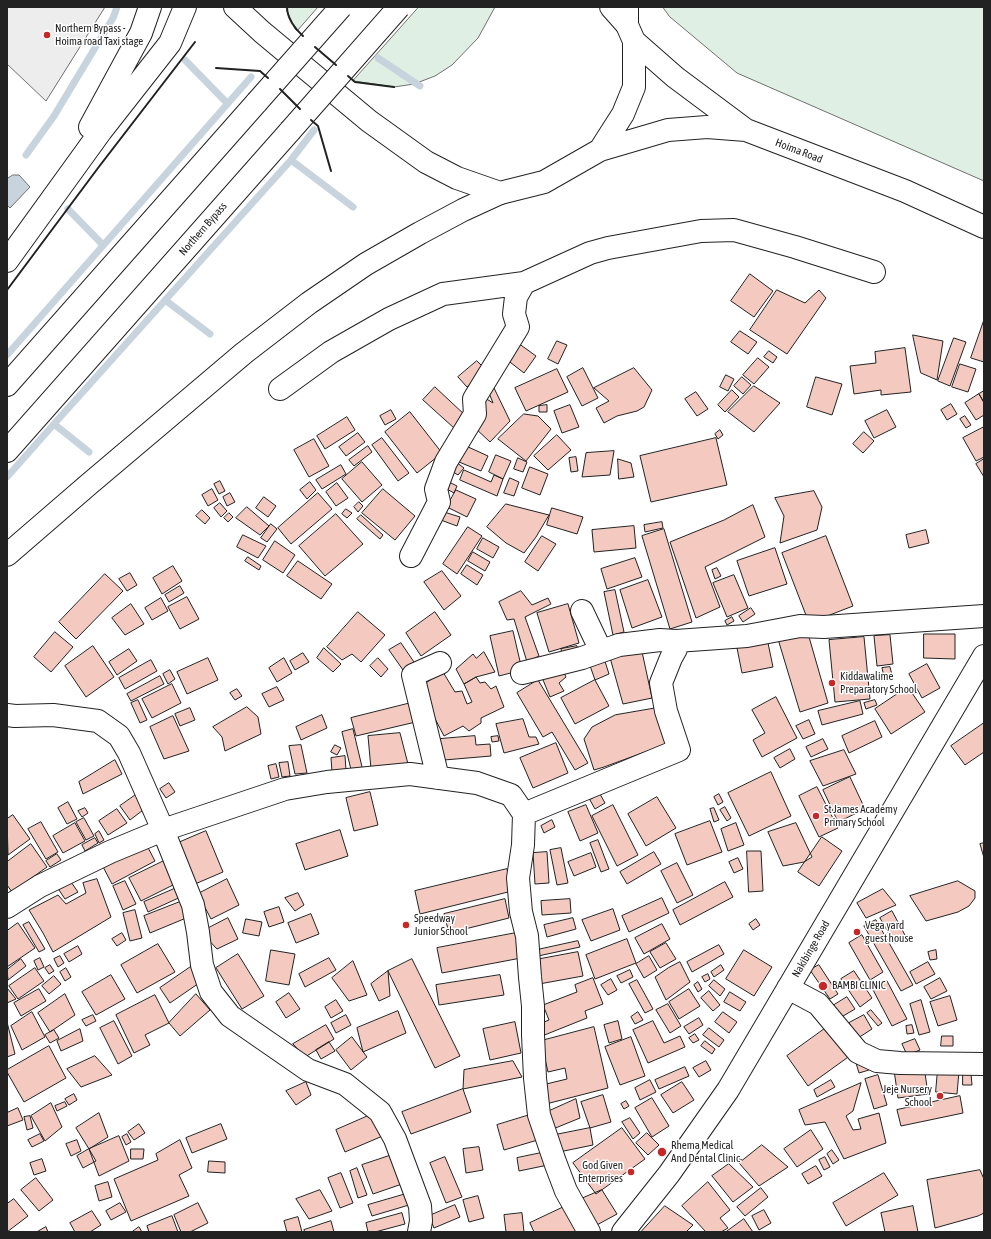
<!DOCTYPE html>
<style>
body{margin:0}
#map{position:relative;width:991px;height:1239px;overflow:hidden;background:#fff;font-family:"Asap Condensed",sans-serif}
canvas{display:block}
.frame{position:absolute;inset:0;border:8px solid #222;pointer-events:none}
</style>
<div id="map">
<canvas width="991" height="1239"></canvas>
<div class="frame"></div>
</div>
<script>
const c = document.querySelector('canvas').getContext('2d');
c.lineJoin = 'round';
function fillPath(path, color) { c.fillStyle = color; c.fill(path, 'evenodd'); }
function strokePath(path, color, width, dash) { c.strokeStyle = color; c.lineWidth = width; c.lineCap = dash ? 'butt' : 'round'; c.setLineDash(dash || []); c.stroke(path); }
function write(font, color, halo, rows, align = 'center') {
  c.font = font + ' "Asap Condensed",sans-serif'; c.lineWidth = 3; c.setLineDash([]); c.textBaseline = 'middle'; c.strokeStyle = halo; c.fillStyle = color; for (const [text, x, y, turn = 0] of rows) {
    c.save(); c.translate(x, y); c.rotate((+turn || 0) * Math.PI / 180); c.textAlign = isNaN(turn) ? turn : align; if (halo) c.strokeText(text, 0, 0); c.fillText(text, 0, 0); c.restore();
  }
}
const green = new Path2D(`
 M287,7H318L297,31L295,29L287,11Z
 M419,7H495L478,38L452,65L435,76L414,84L394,87L353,81Z
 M663,7H984V181L737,73L670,17Z`);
fillPath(green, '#e0efe3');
strokePath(green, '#6f6f6f', 1);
const parking = new Path2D(`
 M7,7H105L46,101L7,64Z`);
fillPath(parking, '#ededed');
strokePath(parking, '#6f6f6f', 1);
const water = new Path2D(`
 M13,175H19L30,187L10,208L7,205V179Z`);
fillPath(water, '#c7d3dd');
strokePath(water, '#6f6f6f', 1);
strokePath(new Path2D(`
 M378,58L420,86
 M185,60L227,103
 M26,155L54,116L113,18L117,7
 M291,160L353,207
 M68,209L103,245
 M165,300L210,334
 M7,355L251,77
 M54,424L89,452
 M7,477L54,424L291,160L314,130`), '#c7d3dd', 7);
const building = new Path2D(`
 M750,274L773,291L754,317L731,301Z
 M777,290L805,303L819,290L826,298L787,354L750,330Z
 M984,320V362L971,358Z
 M740,331L757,342L748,354L731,342Z
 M913,335L943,341L937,380L921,373Z
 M954,338L966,342L950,386L938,381Z
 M557,341L567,345L558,364L548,359Z
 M518,343L536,356L524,373L506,359Z
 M905,348L911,392L881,395V390L854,394L850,366L876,363L875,352Z
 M769,351L777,357L773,363L764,357Z
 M758,358L769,367L754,384L743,375Z
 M477,361L486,370L467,387L458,377Z
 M960,364L976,369L968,392L952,387Z
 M583,368L598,398L582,406L567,377Z
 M634,368L652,390L644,407L637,411L617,416L604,423L596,408L609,401L594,388Z
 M557,369L568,392L526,411L515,388Z
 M726,375L734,379L728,391L720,387Z
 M742,377L751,385L743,394L734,386Z
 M816,377L842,384L832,415L807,407Z
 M754,386L780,403L754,432L728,412Z
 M435,387L466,416L454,428L423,400Z
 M494,388L510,421L490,442L473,426L486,413L481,402L485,398L493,403L489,393Z
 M732,390L739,397L725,412L718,405Z
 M984,391V403L979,394Z
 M696,392L708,409L697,416L685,399Z
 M979,394L984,402V415L976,420L965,403Z
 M951,404L957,414L947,420L941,410Z
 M547,405V412H539V406Z
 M570,405L579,427L562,433L554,411Z
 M391,410L396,419L385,425L380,416Z
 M887,410L896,427L874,438L865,421Z
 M410,412L442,453L417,473L385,432Z
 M524,414L538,416L551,429L526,461L498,439Z
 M965,416L971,425L966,428L960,419Z
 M347,417L355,430L325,449L317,436Z
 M984,427V457L976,461L963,438Z
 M720,430L723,435L718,439L715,434Z
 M864,432L874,441L863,453L853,444Z
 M358,433L365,442L346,456L339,447Z
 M557,435L571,450L548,470L534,456Z
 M382,438L409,473L398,481L372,445Z
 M716,438L727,485L651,502L640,456Z
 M314,439L329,466L309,477L294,450Z
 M368,446L372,452L354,466L349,460Z
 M466,446L488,456L481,471L459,462Z
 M614,451L610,475L582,477L586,453Z
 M496,455L511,461L503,479L489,472Z
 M576,457L578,471L571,472L569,458Z
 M518,458L527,462L523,472L514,469Z
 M618,459L631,463L634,477L619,479Z
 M984,459V477L976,464Z
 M362,462L382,485L362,502L342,479Z
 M456,462L464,468L458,475L450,470Z
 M341,465L346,474L322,489L316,480Z
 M530,467L548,474L540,495L522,488Z
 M464,470L491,482L494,475L503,479L497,496L460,480Z
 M510,478L519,482L514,496L504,493Z
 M220,481L225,491L219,494L214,484Z
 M310,482L316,490L307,499L300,490Z
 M449,482L457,486L454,493L445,488Z
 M337,483L348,498L336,506L326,492Z
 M212,489L218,500L208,506L202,495Z
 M383,489L415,516L395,540L362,513Z
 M456,490L476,499L467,517L447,507Z
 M814,491L822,507L817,530L780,543L784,516L775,498Z
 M230,493L235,502L227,506L223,497Z
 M318,493L332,509L291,544L278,528Z
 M264,497L276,506L268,517L256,508Z
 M359,502L363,506L358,512L354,507Z
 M220,503L227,511L221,517L214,508Z
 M506,504L549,515L536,537L524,553L506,543L487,527Z
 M753,505L765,537L705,567L720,607L696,618L670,542L724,520Z
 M247,507L269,526L260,535L236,518Z
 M552,508L583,517L577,534L547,525Z
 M346,509L352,513L347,518L342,514Z
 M202,510L210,518L205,524L196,516Z
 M441,511L460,517L457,526L438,519Z
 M229,513L233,517L228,522L224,518Z
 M336,514L363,544L325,576L299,546Z
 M361,515L383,535L380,539L357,519Z
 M662,522L663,528L645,532L644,525Z
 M271,524L277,529L267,542L261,538Z
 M634,526L636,548L594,552L592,530Z
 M468,527L482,536L457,574L443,564Z
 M664,529L692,622L670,629L642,536Z
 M926,530L929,543L909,548L906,535Z
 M243,535L266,546L258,558L237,547Z
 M542,536L556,544L538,571L525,562Z
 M826,536L853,606L809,623L782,553Z
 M483,538L499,547L493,558L477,549Z
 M275,541L295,555L283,573L263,560Z
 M775,548L787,584L749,596L737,561Z
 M473,552L490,562L485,571L468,561Z
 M248,557L261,566L259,570L245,561Z
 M635,558L642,577L607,589L601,569Z
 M298,561L332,584L321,599L287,576Z
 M467,565L483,575L477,585L461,574Z
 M173,566L182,581L162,594L153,578Z
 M717,568L721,576L715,579L712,570Z
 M442,571L461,596L444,610L424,582Z
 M130,573L137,585L127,591L119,579Z
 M105,574L123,591L76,639L59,622Z
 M734,575L748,608L727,617L713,583Z
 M648,580L662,617L632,628L620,590Z
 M180,586L184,593L169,602L165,595Z
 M615,590L624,632L613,635L604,592Z
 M521,591L532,605L548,598L551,604L525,617L539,656L527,662L514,619L507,620L499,602Z
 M187,597L199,619L180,629L168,607Z
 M161,598L168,611L152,620L145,608Z
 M131,604L144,624L125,635L112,618Z
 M568,604L579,643L549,652L537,613Z
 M751,608L755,614L743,622L739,616Z
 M358,612L385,635L361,662L352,654L342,660L327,647Z
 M435,612L451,635L421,656L406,633Z
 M732,617L734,621L727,625L725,621Z
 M807,630L828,703L800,712L778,639Z
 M513,631L522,670L499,676L490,636Z
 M55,632L73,647L51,672L34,657Z
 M924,634H955V659L924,658Z
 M890,635L893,664L877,666L874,636Z
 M864,637L870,699L835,702L829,640Z
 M401,643L414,662L403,670L389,650Z
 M768,643L773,667L742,673L737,648Z
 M93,646L114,677L86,697L65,666Z
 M577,646L579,656L563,659L561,649Z
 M641,647L652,698L623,704L609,654Z
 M324,648L341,664L333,672L317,658Z
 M129,649L137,661L117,675L109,662Z
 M484,652L495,672L476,677L464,684L456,669L473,654L476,658Z
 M303,653L309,662L295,670L290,661Z
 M603,655L609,674L595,680L588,660Z
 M208,658L218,680L187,694L177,672Z
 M284,658L292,673L277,682L269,668Z
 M378,658L388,669L381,677L370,666Z
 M151,660L157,671L125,689L119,678Z
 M927,664L940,688L922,698L909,674Z
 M890,667L893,679L885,681L882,668Z
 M562,668L566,677L559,683L564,691L550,697L541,675Z
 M170,670L175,679L168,684L163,674Z
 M443,672L455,692L462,691L467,704L472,702L464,684L476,677L480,683L485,682L491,689L496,686L504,707L481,718V723L469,731L463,726L444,736L419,688Z
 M160,676L164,684L131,701L127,694Z
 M538,680L588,763L575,770L552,732L543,737L517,693Z
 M595,680L609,706L575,724L561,698Z
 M172,684L181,703L152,718L142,699Z
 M277,687L284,700L269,707L262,694Z
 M908,687L925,712L891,734L875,709Z
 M237,689L242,696L235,700L230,693Z
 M776,697L797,738L762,757L753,740L765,733L752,710Z
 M138,700L147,720L140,723L131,703Z
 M875,700L877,705L866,709L864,703Z
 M860,701L863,714L822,725L818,711Z
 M415,702L420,721L356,736L351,718Z
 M247,707L258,717L261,734L225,751L222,737L213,727Z
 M190,708L195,720L180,726L175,714Z
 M657,708L672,742L604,767L594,770L584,739L592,727L615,715Z
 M322,715L327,728L301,740L296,727Z
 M173,716L189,751L164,759L150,727Z
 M523,719L529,737H536L539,744L504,753L496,724Z
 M809,720L815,734L803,739L796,726Z
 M875,721L882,737L849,753L842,736Z
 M984,723V752L965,765L951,746Z
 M353,729L363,771L352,774L342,732Z
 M400,733L408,764L371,769L368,736Z
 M475,736L476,745L490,744L491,756L444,760L440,739Z
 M498,736L499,741L492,742L491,737Z
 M823,739L828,749L811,757L806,747Z
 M556,743L568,773L533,788L520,758Z
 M301,745L307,773L295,774L289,746Z
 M335,745L341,748L337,755L331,752Z
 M790,749L795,759L780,768L774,758Z
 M844,750L856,774L823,786L810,761Z
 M345,756L346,770L332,772L331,758Z
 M115,760L122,774L83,794L79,782Z
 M288,762L290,776L282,777L279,763Z
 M276,764L279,777L271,779L268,766Z
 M771,772L791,816L749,836L728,793Z
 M850,777L865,809L838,822L823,790Z
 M169,783L175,792L166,798L160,789Z
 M817,787L838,828L819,837L799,796Z
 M370,792L378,825L354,831L346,798Z
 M137,794L147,807L130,820L120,806Z
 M600,794L605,803L595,809L590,800Z
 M719,794L723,802L718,805L714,797Z
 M657,797L676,828L646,846L628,814Z
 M68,802L77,819L67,824L58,808Z
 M586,805L598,833L580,841L568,812Z
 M613,805L638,855L617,866L592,816Z
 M725,807L731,818L727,821L720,810Z
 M85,808L88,813L82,817L78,811Z
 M714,808L719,820L714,822L710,809Z
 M117,809L127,823L108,835L99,821Z
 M13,815L30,839L8,855L7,819Z
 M84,818L94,836L86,840L76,822Z
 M552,820L555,827L544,833L541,826Z
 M710,821L722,852L687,865L675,834Z
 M41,822L58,852L46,859L28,829Z
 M75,823L85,841L63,853L53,836Z
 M736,823L744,845L728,851L721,829Z
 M796,823L812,857L804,862L783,866L768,832Z
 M340,830L348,856L305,870L296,844Z
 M99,831L104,840L99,843L95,834Z
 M206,831L223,872L195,884L178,843Z
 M822,837L842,851L819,886L798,872Z
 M95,838L98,843L85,851L82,845Z
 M144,840L155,861L112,884L101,863Z
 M598,840L609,869L601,872L590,843Z
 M984,843V858L980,844Z
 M31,844L47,867L12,892L7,885V862Z
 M561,848L568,883L557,885L550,850Z
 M747,851H761L763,891L749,892Z
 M547,852L549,883L535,884L533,853Z
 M654,852L661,864L627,884L620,872Z
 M591,853L596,867L574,876L568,862Z
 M57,854L61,860L50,867L46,861Z
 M738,858L743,869L734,873L729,862Z
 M168,859L179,882L141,901L129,878Z
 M677,863L693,895L677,903L661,871Z
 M507,869L512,891L420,914L415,891Z
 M97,879L111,917L53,952L43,933L29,910L58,895L66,904L86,893L83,883Z
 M227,879L239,905L211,919L198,894Z
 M125,881L136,904L123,910L113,886Z
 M958,881L975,891V898L969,906L958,912L926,921L910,896Z
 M71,882L78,892L65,899L59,890Z
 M725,882L733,897L680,925L673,910Z
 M181,886L185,895L148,912L144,902Z
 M883,889L896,905L866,918L857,903Z
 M298,893L304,905L295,911L285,898Z
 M662,898L669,913L629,932L622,916Z
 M505,899L509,918L449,933L444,914Z
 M570,899L571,913L542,915L541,901Z
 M185,900L191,916L150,933L144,916Z
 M279,907L284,922L269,927L264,912Z
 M613,909L620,930L591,941L582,920Z
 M135,910L142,938L130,941L123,913Z
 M892,911L906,937L894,943L880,918Z
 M311,914L319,934L296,943L288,923Z
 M228,918L238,939L217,949L201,932Z
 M573,918L576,929L547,937L544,925Z
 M246,919L262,922L259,936L243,933Z
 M756,919L760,925L753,930L749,924Z
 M876,920L913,985L901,991L864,926Z
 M29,922L45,949L39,952L23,925Z
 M18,923L35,948L7,967V931Z
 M662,924L670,939L644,954L635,938Z
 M122,933L126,940L117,946L112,939Z
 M516,933L521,958L442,973L437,948Z
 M862,935L883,972L870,980L849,943Z
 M627,939L636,963L595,979L586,955Z
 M578,941L580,947L538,956L537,950Z
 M666,943L676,959L660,968L650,952Z
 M158,944L175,972L137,993L121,965Z
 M719,945L724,954L692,972L687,962Z
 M78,946L82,954L69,962L64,954Z
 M271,950L295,954L289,985L266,981Z
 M744,950L772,967L754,996L726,979Z
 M936,950L937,959L930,960L928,952Z
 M578,952L583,976L539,984L535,960Z
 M238,954L264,996L242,1009L216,968Z
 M60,956L64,963L58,967L54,959Z
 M649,956L657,970L644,978L636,964Z
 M40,958L44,967L38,970L34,961Z
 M329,958L336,970L305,987L299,974Z
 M21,959L26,966L8,980L7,970Z
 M412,959L460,1056L435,1068L388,971Z
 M353,961L367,995L349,1001L332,978Z
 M680,962L690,982L666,1000L655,977L668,968Z
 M928,962L935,974L916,984L910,972Z
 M50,965L54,971L49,974L45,968Z
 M721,965L724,970L714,977L711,972Z
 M819,965L838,994L830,999L810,970Z
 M192,966L202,981L170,1003L160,988Z
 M35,968L44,981L18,999L9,986Z
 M66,968L71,977L65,981L60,972Z
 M630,970L633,977L621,983L617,976Z
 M388,971L390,996L379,1001L371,984Z
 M854,971L872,998L860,1007L841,979Z
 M708,974L710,979L705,982L702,977Z
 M111,975L125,999L96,1015L82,992Z
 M500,975L504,995L439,1005L436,985Z
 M54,976L61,984L49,994L42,986Z
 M593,978L603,1004L585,1011L587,1018L542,1036L537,1025L549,1020L543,1005L577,992L575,985Z
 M940,978L947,991L931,999L924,987Z
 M611,979L617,990L608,995L601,985Z
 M637,980L653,1009L645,1013L629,984Z
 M714,980L725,989L720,996L709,986Z
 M887,981L907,1019L892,1026L872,988Z
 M698,982L702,989L698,992L694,985Z
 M7,988L16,999L7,1003Z
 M39,989L46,1001L21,1016L14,1003Z
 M689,989L700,1006L679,1019L669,1002Z
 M709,991L720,1005L713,1011L701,998Z
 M730,992L746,1002L740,1011L724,1002Z
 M289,993L300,1009L286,1018L276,1002Z
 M65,994L75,1015L50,1032L38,1013Z
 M196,994L210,1010L180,1036L169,1023Z
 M155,995L169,1023L145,1035L150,1045L134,1053L116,1015Z
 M950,996L957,1020L938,1026L930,1002Z
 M847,997L855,1009L838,1019L831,1007Z
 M336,1000L343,1011L331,1018L325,1007Z
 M921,1000L930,1032L919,1035L910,1004Z
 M668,1004L681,1026L670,1033L656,1010Z
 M871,1010L882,1023L878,1026L867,1013Z
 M398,1011L406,1033L363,1052L357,1028Z
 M32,1012L45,1037L22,1050L11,1026Z
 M638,1012L643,1020L635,1024L631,1017Z
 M723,1012L737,1022L729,1033L715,1022Z
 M93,1015L96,1021L86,1026L82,1020Z
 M346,1015L351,1025L336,1033L331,1023Z
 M864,1015L872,1029L858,1038L849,1023Z
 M699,1018L703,1025L689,1034L684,1027Z
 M114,1021L132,1056L118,1064L100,1028Z
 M618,1021L622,1039L609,1043L604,1025Z
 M653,1021L664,1043L680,1036L685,1047L648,1063L633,1030Z
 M7,1022L15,1054L7,1057Z
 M515,1022L521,1053L490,1060L483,1029Z
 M326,1025L334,1039L305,1057L293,1044Z
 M830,1025L851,1055L808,1086L787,1056Z
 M912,1025L914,1033L907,1034L906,1026Z
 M594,1027L608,1088L546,1104L542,1085L567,1079L565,1068L548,1072L541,1041Z
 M709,1028L724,1040L719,1047L703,1035Z
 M80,1029L83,1041L61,1051L57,1041Z
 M54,1030L59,1038L50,1043L45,1035Z
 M695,1034L699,1040L693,1043L689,1038Z
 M942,1036H953V1046H941Z
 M352,1037L367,1057L351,1070L336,1050Z
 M631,1037L645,1076L620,1085L605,1047Z
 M915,1039L920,1050L907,1055L902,1044Z
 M705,1041L715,1049L712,1054L701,1046Z
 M329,1042L335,1051L321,1059L316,1050Z
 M49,1046L66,1078L24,1102L7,1072V1070Z
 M95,1056L112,1075L81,1087L67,1069Z
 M866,1059L869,1070L859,1073L856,1063Z
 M513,1061L522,1077L463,1089L464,1070Z
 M706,1061L711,1070L699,1077L693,1068Z
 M924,1066L928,1094L898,1098L894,1070Z
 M685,1067L689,1076L659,1089L655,1080Z
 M938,1069L959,1071L957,1094L936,1092Z
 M963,1074H971L972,1085H963Z
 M878,1075L887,1105L874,1109L865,1079Z
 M650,1080L656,1092L640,1100L635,1088Z
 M831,1080L835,1087L817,1097L814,1090Z
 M306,1082L311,1095L296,1105L286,1091Z
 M682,1082L694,1100L673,1113L661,1095Z
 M861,1083L853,1111L846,1116L853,1130L861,1129L858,1119L879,1113L886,1143L844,1159L825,1122L805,1125L799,1110Z
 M463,1089L471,1112L411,1134L402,1112Z
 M74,1094L77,1100L69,1105L65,1099Z
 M603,1095L611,1122L590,1128L581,1102Z
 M960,1096L963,1113L901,1126L897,1110Z
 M652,1098L669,1126L652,1137L635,1108Z
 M576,1099L580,1118L553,1129L545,1113Z
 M626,1101L629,1106L624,1109L621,1104Z
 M65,1102L67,1106L57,1111L55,1106Z
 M51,1103L62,1127L45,1141L31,1116Z
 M18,1108L23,1120L7,1126V1113Z
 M99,1113L108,1137L89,1149L76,1128Z
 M375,1113L385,1135L345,1152L336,1130Z
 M533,1114L541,1139L504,1150L497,1125Z
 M30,1116L33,1128L27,1130L24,1117Z
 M630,1118L640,1133L633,1139L622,1122Z
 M139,1124L145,1133L134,1140L128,1132Z
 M221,1124L227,1139L192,1153L186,1138Z
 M590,1128L593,1145L559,1152L555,1135Z
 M622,1128L645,1159L596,1194L573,1163Z
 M811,1130L823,1149L797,1167L784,1149Z
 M647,1133L659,1145L648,1155L636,1143Z
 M40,1134L44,1141L32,1147L28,1140Z
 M127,1134L131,1142L126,1145L122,1137Z
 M119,1136L129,1161L99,1176L89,1149Z
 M77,1140L81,1151L71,1156L66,1144Z
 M180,1140L192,1168L179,1175L189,1196L131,1221L114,1179L158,1160L156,1154Z
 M762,1145L788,1167L759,1186L733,1156L742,1160Z
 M479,1147L483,1170L466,1173L463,1149Z
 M89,1149L96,1161L83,1168L77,1156Z
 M131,1149H144L143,1159H131Z
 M832,1150L839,1160L833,1164L827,1154Z
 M546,1152L548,1165L519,1171L517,1158Z
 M392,1155L402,1184L373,1194L362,1165Z
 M445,1157L462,1197L446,1203L430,1163Z
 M825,1157L830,1167L824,1170L819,1160Z
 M42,1159L46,1171L34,1175L30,1163Z
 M209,1161L225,1162V1173L208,1172Z
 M729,1164L753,1187L733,1202L712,1176Z
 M816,1166L822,1176L808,1184L802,1174Z
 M357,1168L367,1195L358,1198L350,1171Z
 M980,1170L984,1179V1213L978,1216L935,1228L927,1180Z
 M341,1173L353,1203L340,1208L328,1178Z
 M884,1173L898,1195L846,1226L833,1203Z
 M36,1178L53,1200L39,1211L21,1190Z
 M108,1182L112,1197L99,1201L95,1186Z
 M708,1182L730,1210L720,1218L728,1228L721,1232H706L682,1206Z
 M761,1188L768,1197L745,1216L737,1207Z
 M320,1190L332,1211L309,1219L296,1199Z
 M602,1190L617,1214L595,1226L581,1199Z
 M406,1194L409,1205L372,1216L368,1205Z
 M478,1196L484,1218L469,1222L463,1200Z
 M14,1199L28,1216L7,1232V1204Z
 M120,1203L126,1212L111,1220L106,1211Z
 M198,1203L208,1223L190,1232H181L174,1215Z
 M455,1205L460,1217L434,1228L429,1216Z
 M568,1205L581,1232H534L530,1223Z
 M665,1206L693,1225L686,1232H641Z
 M913,1206L918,1232H885L881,1213Z
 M764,1210L771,1223L759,1230L752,1216Z
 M92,1211L101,1225L90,1232H75L70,1223Z
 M402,1213L405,1224L375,1232H368L366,1223Z
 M522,1213L524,1232H506L504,1215Z
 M172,1216L178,1232H149L147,1226Z
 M298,1217L302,1232H287L284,1221Z
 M744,1219L753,1232H726Z
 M331,1221L334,1232H305L304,1230Z
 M46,1227L48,1232H37Z
 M139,1227L142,1232H132Z`);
fillPath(building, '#f3c9c0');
strokePath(building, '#222', 1);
const minor = new Path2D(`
 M280,389L331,352L389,319L443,294L524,283
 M411,556L439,502L436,489L446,462L475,414L474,399L518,327L514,314L516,297L524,283L590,253L608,248L701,231L734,230L795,247L874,272
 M582,611L601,651
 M522,673L582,658L619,645L660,640L676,641
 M7,715L15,716L53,715L98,721L119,736L129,753L163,830L193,905L198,932L202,965L211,992L230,1016L308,1070L345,1084L380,1112L395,1139L420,1206L421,1221L419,1232
 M438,778L413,675L440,663
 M524,814L679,750L666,711L661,683L671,658L676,649V641L747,636L800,626L824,627L984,616
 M7,907L40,886L110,852L163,830L285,789L327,782L410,774L477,783L511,795L524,814L523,845L518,878L521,912L527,936L530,977L533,1006V1035L535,1078L539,1115L555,1162L566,1191L589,1232
 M788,988L818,1004L858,1052L877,1061L900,1063L984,1064
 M623,1232L669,1174L728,1090L984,656`);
const major = new Path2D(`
 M235,7L262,32L369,121L426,162L457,178L500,193L544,182L600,150L668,130L707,127L746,130
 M634,41L675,77L746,130L905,191L984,227
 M600,150L623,114L634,87V41L627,25L611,7`);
const highway = new Path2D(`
 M627,7V25
 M90,127L141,33L150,7
 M7,261L101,131L170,43L185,7
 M7,385L257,102
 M7,451L290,131
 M7,555L88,485L244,353L309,303L366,264L420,233L463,210L500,193`);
strokePath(minor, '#222', 24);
strokePath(major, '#222', 24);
strokePath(highway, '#222', 24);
strokePath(minor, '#fff', 22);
strokePath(major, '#fff', 22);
strokePath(highway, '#fff', 22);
const highwayBridge = new Path2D(`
 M257,102L341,7
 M290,131L399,7`);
strokePath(highwayBridge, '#222', 24, []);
strokePath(highwayBridge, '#fff', 22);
strokePath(new Path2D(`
 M287,7C287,18 295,29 303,36
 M315,47L336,65
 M216,68L260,71L268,78
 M348,76L355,82L394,87
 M280,89L300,109
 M311,120L318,126L331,171
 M7,290L98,168L195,42`), '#222', 2);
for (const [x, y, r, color] of [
 [47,35,4,"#c62828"],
 [832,683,4,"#c62828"],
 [816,816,4,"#c62828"],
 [406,925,4,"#c62828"],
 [857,932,4,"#c62828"],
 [823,986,5,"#c62828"],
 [940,1096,4,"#c62828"],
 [662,1152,5,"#c62828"],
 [631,1172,4,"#c62828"]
]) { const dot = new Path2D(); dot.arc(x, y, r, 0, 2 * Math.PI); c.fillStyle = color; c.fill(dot); strokePath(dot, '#fff', 1.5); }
write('11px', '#222', '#fff', [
 ["Northern Bypass -",55,29],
 ["Hoima road Taxi stage",55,42],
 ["Kiddawalime",840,677],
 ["Preparatory School",840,690],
 ["St James Academy",824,810],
 ["Primary School",824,823],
 ["Speedway",414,919],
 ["Junior School",414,932],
 ["Vega yard",865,926],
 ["guest house",865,939],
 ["BAMBI CLINIC",832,986],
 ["Jeje Nursery",932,1090,"right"],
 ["School",932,1103,"right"],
 ["Rhema Medical",671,1146],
 ["And Dental Clinic",671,1159],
 ["God Given",623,1166,"right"],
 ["Enterprises",623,1179,"right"]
], 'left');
write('11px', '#222', '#fff', [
 ["Hoima Road",799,151,21],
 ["Northern Bypass",203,229,-49],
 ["Nakibinge Road",811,949,-60]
]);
</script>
